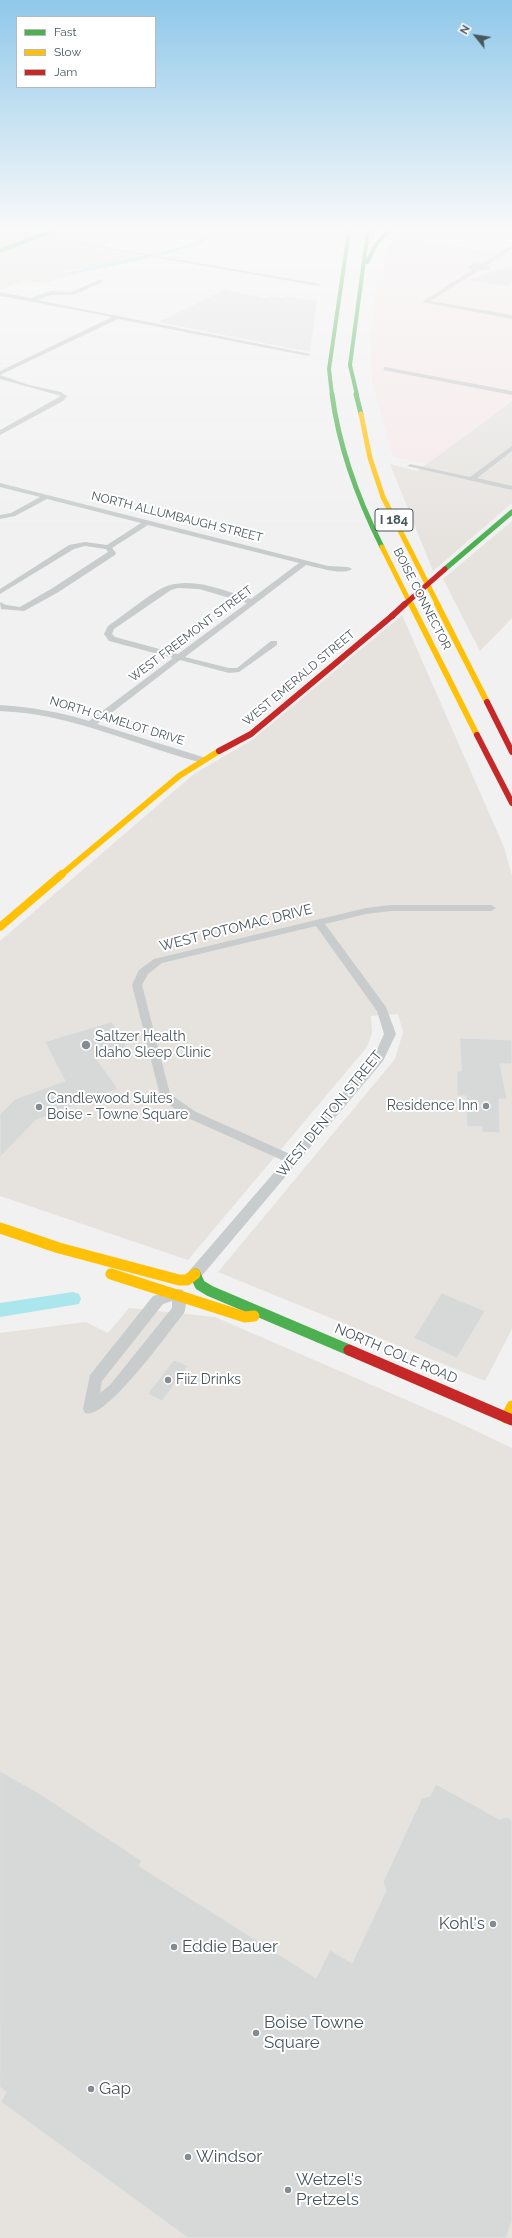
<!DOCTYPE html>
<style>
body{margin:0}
#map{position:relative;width:512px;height:2238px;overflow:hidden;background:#f1f1f1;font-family:Raleway,sans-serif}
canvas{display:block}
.legend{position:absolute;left:16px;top:16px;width:140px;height:72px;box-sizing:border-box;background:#fff;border:1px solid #b6bbbe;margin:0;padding:5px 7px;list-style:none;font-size:12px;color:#48565d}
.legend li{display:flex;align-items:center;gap:8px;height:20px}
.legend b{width:20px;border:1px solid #b6bbbe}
.north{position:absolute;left:456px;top:16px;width:40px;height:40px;-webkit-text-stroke:3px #fff;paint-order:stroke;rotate:300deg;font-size:11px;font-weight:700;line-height:16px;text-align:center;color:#48565d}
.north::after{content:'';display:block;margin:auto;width:14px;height:18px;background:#48565d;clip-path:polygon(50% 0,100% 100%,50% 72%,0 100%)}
</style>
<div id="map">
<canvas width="512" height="2238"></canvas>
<ul class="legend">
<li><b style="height:5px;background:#4caf50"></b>Fast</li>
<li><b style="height:5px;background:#ffc107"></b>Slow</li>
<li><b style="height:5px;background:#c62828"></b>Jam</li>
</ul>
<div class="north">N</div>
</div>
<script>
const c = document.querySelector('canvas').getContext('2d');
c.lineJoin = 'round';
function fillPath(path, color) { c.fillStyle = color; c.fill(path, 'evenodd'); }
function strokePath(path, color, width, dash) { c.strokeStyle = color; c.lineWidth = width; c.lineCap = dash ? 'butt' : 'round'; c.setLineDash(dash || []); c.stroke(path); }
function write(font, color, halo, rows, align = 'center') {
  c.font = font + ' Raleway,sans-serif'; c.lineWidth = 4; c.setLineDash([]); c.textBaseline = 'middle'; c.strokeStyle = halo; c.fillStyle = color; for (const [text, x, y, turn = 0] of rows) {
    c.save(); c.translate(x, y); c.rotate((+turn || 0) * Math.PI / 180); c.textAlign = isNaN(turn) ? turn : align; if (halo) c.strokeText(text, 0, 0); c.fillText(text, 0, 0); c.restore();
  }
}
fillPath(new Path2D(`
 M5,231H136L96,248L146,257L90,268L65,271L76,274L44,283L24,280L0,290V233Z
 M512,401V503L433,571L390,464L417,471Z
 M512,521V618L480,651L443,579Z
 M402,615L504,847L512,876V1329L485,1381L218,1272L395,1059L403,1032L398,1014L371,1016L372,1033L367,1047L188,1260L0,1196V941L194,774L252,740Z
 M129,1308L215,1317L455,1421L512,1448V2238H0V1333L86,1322L108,1333Z`), '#e6e3df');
fillPath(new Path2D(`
 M224,290L266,298L271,296L283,298L287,296L317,301L310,352L158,322Z`), '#e3e2e3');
fillPath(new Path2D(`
 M398,237L506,254L512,251V401L427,464L393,457L372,381L370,340L375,293L390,244Z`), '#f6e8e9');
fillPath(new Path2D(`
 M208,235L213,236L198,245L158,256L155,254L194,243Z
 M149,255L151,258L72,274L69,272Z
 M73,1292L79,1294L81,1299L79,1304L0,1317V1303Z`), '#abe6ed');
const building = new Path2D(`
 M512,266V283L508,286L470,280Z
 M112,1022L127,1047L95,1057L118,1089L36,1120L0,1157V1114L15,1099L65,1081L45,1042Z
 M460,1038L512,1040V1064H500L507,1099H499L500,1133L482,1132V1127L467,1126L466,1096H457V1071H461Z
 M442,1293L485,1311L457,1358L414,1338Z
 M174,1360L188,1366L162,1401L148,1394Z
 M0,1771L42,1795L142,1861L139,1866L316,1978L330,1950L352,1963L386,1891L383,1882L422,1798L430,1796L436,1784L499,1819L507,1817L512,1820V2221L506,2238H188L1,2102L6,2092L0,2087Z`);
fillPath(building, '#d7d9d9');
strokePath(building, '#e2e3e4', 1);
fillPath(new Path2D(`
 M5,231H12L321,284L318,286Z
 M512,246V249L487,265L491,269L478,271L430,301L512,315V319L422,302L472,270L467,268L472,264L482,263Z
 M101,279L103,282L74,295H51L37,300L311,354L308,356L118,319L0,375V371L112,317L0,296V292L31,298L50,291L71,292Z
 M385,367L512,391V395L383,370Z
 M0,375L29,385L61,392L67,396L63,401L0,435V430L61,396L0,379Z
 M512,446V451L477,478L512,486V490L407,466L410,464L470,477Z
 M0,483L328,566L348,567L352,569C343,576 317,567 306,565L185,657L229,668H237L271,641H277V645L239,672L229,673L180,660L97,724L206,758L208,760L203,763C133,745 73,714 0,711V705C31,707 60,712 89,721L173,658L109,641L104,634L108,626C122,617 154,590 167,586C195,577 225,591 251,599L299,563L148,525L112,548L116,553L115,555L57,593L24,611L1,609L0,602L6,605L20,607L51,589L108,552L106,549L85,546L74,549L0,594V589L69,545L85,542L107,545L141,523L47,499L15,516L0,519V515L11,513L40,497L0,487ZM178,588L199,589L247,603L178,654L115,637L112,634L114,629L171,590Z
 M391,905H491L496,908L491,911H391L366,914L325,924L386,1007L396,1034L383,1061L200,1278L195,1279L190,1278L188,1274L190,1270L284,1161L188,1118L161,1099L132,985L139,970L154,959L366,908ZM316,926L377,1011L384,1034L374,1056L290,1154L196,1112L170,1094L142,985L148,974L162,963Z
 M178,1289L183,1290C186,1296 187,1307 184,1313C169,1331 106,1421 85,1413L83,1409L90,1375L153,1296ZM172,1301V1308L110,1385L100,1393L102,1381L163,1304Z`), '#c8cccd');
strokePath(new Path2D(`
 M0,251L52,231
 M367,262L377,243L389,231
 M332,395L329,369L349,231
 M357,395L350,365L368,231`), '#4caf50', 4);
strokePath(new Path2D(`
 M332,394C339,448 358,499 382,547
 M356,394L361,414
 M445,569L512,512`), '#4caf50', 5);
strokePath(new Path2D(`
 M195,1274L200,1285L210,1291L349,1350`), '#4caf50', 11);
strokePath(new Path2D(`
 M361,414L370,458L383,497L438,605
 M382,547L411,605`), '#ffc107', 5);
strokePath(new Path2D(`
 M411,604L477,735
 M437,604L487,702
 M61,875L179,776L219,751`), '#ffc107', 6);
strokePath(new Path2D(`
 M0,927L62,874`), '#ffc107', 8);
strokePath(new Path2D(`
 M0,1228L59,1248L179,1280H187L195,1274
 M111,1274L245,1317L254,1316
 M506,1418L512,1406`), '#ffc107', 11);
strokePath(new Path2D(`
 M487,702L512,752
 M477,735L512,803
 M219,751L251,734L392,616`), '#c62828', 6);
strokePath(new Path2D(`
 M349,1350L512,1420`), '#c62828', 11);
strokePath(new Path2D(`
 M404,605L445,569`), '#c62828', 5);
strokePath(new Path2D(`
 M392,616L405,604`), '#c62828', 6);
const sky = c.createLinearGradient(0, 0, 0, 544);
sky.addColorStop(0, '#8fc8ea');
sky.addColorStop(0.42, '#f9f9f9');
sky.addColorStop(1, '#f9f9f900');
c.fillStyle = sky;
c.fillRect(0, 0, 512, 544);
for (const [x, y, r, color] of [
 [86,1045,5,"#838c91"],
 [486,1106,4,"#838c91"],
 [39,1107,4,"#838c91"],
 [168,1380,4,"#838c91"],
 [493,1924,4,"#838c91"],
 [174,1947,4,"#838c91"],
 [256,2033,4,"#838c91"],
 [91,2089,4,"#838c91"],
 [188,2157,4,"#838c91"],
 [288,2190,4,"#838c91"]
]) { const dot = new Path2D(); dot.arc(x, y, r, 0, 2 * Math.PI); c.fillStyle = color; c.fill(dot); strokePath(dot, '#fff', 1.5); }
write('12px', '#48565d', '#fff', [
 ["NORTH ALLUMBAUGH STREET",177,517,14],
 ["BOISE CONNECTOR",422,599,63],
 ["WEST FREEMONT STREET",191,634,-37],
 ["WEST EMERALD STREET",299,678,-40],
 ["NORTH CAMELOT DRIVE",117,721,17]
]);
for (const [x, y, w] of [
 [394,520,38]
]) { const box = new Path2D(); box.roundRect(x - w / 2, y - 11, w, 22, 3); c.fillStyle = '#fff'; c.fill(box); strokePath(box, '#48565d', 1); }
write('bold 13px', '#48565d', null, [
 ["I 184",394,520]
]);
write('14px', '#48565d', '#fff', [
 ["WEST POTOMAC DRIVE",236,928,-14],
 ["WEST DENTON STREET",330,1114,-51],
 ["NORTH COLE ROAD",396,1354,23]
]);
write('14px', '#48565d', '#fff', [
 ["Saltzer Health",95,1037],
 ["Idaho Sleep Clinic",95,1053],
 ["Candlewood Suites",47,1099],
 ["Boise - Towne Square",47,1115],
 ["Residence Inn",478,1106,"right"],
 ["Fiiz Drinks",176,1380]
], 'left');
write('17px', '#48565d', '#fff', [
 ["Kohl's",485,1924,"right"],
 ["Eddie Bauer",182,1947],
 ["Boise Towne",264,2023],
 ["Square",264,2043],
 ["Gap",99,2089],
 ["Windsor",196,2157],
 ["Wetzel's",296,2180],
 ["Pretzels",296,2200]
], 'left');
</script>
